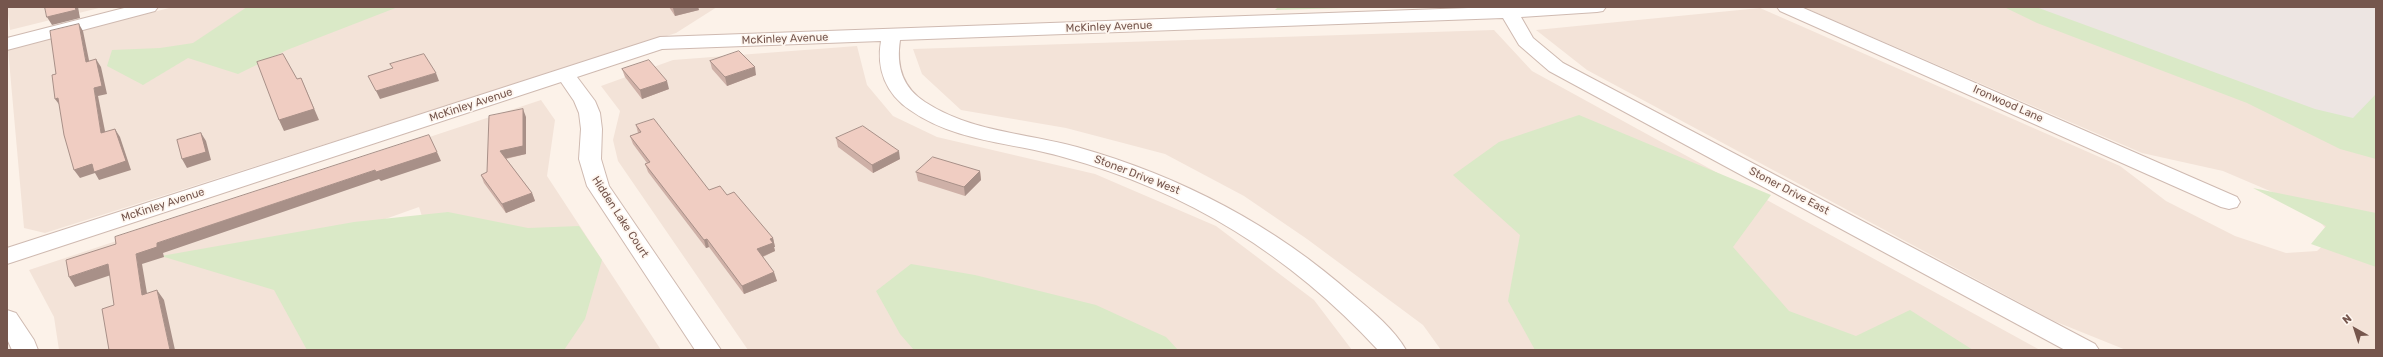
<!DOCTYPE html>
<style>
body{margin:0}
#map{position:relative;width:2383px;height:357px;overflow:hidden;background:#fcf2e9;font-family:Rubik,sans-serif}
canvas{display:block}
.frame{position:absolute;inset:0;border:8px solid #75564d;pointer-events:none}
.north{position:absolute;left:2335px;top:309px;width:40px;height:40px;-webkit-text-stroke:3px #fef6ef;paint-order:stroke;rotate:321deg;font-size:11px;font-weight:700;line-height:16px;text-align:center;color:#75564d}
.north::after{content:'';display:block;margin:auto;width:14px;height:18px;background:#75564d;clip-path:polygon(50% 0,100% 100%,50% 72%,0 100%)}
</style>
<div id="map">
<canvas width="2383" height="357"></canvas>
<div class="frame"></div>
<div class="north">N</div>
</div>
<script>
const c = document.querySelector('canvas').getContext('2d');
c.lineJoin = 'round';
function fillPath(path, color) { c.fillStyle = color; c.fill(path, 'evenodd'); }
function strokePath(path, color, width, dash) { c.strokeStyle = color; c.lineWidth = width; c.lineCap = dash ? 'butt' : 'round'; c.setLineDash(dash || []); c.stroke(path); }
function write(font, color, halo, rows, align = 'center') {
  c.font = font + ' Rubik,sans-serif'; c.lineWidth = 3.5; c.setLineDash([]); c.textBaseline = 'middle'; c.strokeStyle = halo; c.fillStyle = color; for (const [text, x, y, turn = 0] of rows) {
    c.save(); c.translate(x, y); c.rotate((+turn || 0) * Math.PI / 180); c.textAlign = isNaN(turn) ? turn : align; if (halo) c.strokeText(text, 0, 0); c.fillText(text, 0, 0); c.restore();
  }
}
fillPath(new Path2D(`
 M7,7H103L10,30Z
 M173,7H717L676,33L45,233L24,228L8,49Z
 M1803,7H2022L2376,143V350H2126L2054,321L1587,70L1536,30L1760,8L2120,166L2166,201L2235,236L2286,253L2317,251L2333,236L2305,206L2223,171L2142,153Z
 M1494,30L1532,71L2040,350H1441L1423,325L1307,239L1244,196L1165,154L1066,128L961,110L922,74L913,49Z
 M857,46L867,85L893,116L937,137L1095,174L1216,226L1314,300L1352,350H748L618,161L613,140L620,111L601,86L673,60Z
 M541,100L555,120L547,176L661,350H465L419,207L295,251L311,350H59L54,317L29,270Z`), '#f3e3d8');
fillPath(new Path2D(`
 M2022,7H2376V109L2351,133Z`), '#ede5e2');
fillPath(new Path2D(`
 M247,7H398L287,50L238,74L188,58L143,85L107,66L112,50L160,48L193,43Z
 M1278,7H1378L1275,10Z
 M2004,7H2036L2315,109L2353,118L2376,94V159L2340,149L2247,103L2037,23Z
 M1579,115L1771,195L1733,247L1789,311L1856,336L1910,310L1973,350H1535L1508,301L1520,235L1453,175L1499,142Z
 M2253,188L2376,213V267L2311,244L2326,226Z
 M448,212L528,228L579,226L602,260L585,319L564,350H307L274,290L161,256L354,222Z
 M911,264L975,275L1096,305L1166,337L1178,350H914L900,334L876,291Z`), '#dae9c7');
const minor = new Path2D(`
 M128,7H158L155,11L7,50V38Z
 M1496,7H1606L1603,11L1597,12L1521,17L1533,38L1563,63L2095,344L2099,350H2065L1549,71L1519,45L1503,18L900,40C896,66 902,87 925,102C971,132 1026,133 1077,147C1180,176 1274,225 1354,296C1372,311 1394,329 1406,350H1378C1290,255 1188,191 1063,157C1011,142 955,142 910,110C886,94 876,69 881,41L662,49L577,77L595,101L600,113L602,129L601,159L609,186L721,350H695L587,186L579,159L581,129L579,113L574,101L561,82L7,264V248L660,37Z
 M1777,7H1801L2237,197L2240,202L2237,207L2229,209L2221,207L1780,11Z
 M7,310L16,313L34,340L38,350H12L7,339Z`);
strokePath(minor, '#cfbab1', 2);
fillPath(minor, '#fff');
fillPath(new Path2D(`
 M669,7H698L699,10L675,16Z
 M710,61L756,75L727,86L712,69Z
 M622,69L669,89L642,99L625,77Z
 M526,117V154L506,159L532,193L535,201L506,213L484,183L481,175L487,172Z
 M636,125L709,190L727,195L773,238L775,247H774L775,251L763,257L777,281L744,294L709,247L706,248L648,172L645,164L647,163L633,144L630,136L638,133Z
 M836,138L900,159L873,173L838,147Z
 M980,171L981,180L965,196L918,181L916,172Z`), '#ceb0a7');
fillPath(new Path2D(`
 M75,7H78L80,18L52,25L47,17Z
 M677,7H698L699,10L675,16L673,8Z
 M79,24L83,31L91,70L86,62Z
 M96,59L101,67L107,94L98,96L107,141L101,133L94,88Z
 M755,67L756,75L727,86L725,77Z
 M436,73L439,81L380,99L376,91Z
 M301,78L319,120L284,131L279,120Z
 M667,81L669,89L642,99L640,90Z
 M58,98L61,107L55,99Z
 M523,109L526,117V154L503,159L500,151Z
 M115,129L120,137L131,170L99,180L95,173L80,178L74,170Z
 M201,133L206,141L211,160L187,168L182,159Z
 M899,151L900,159L873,173L872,165Z
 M437,152L441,161L381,181L379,179L163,253L164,257L142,264L149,305L142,295L136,254L157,243L375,170Z
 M980,171L981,180L965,196L964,187Z
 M532,193L535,201L506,213L502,204Z
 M773,238L775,247H774L775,251L759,258L757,249L770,239Z
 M707,239L709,247L706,248L704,240Z
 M108,264L114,274L75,287L69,277Z
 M774,272L777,281L744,294L742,286Z
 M157,290L164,300L175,350H170Z`), '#a89088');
const building = new Path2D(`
 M45,7H75L76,10L47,17Z
 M79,24L86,62L96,59L102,86L94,88L101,133L115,129L126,161L94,172L92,164L74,170L64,135L58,98L55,99L52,75L56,74L50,31Z
 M739,51L755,67L725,77L710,61Z
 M283,54L297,79L301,78L314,109L279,120L257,62Z
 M424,54L436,73L376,91L368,76L393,68L390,64Z
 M649,60L667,81L640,90L622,69Z
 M523,109V146L500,151L532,193L502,204L481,175L487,172L489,116Z
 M654,119L709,190L720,186L727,195L734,192L773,238L770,239L773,243L757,249L774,272L742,286L707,239L704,240L645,164L650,162L630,136L641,132L636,125Z
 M863,126L899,151L872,165L836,138Z
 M201,133L206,152L182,159L177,140Z
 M429,135L437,152L376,172L375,170L157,243V247L136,254L142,295L157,290L170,350H109L102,309L114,305L108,264L69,277L66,260L116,244L115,237Z
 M933,157L980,171L964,187L916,172Z`);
fillPath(building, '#f0cdc2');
strokePath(building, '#a89088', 1);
write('11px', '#75564d', '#fef6ef', [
 ["McKinley Avenue",1109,27,-2],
 ["McKinley Avenue",785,39,-2],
 ["Ironwood Lane",2008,104,24],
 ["McKinley Avenue",471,105,-18],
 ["Stoner Drive West",1137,175,21],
 ["Stoner Drive East",1789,191,28],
 ["McKinley Avenue",163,205,-18],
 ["Hidden Lake Court",620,217,57]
]);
</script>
